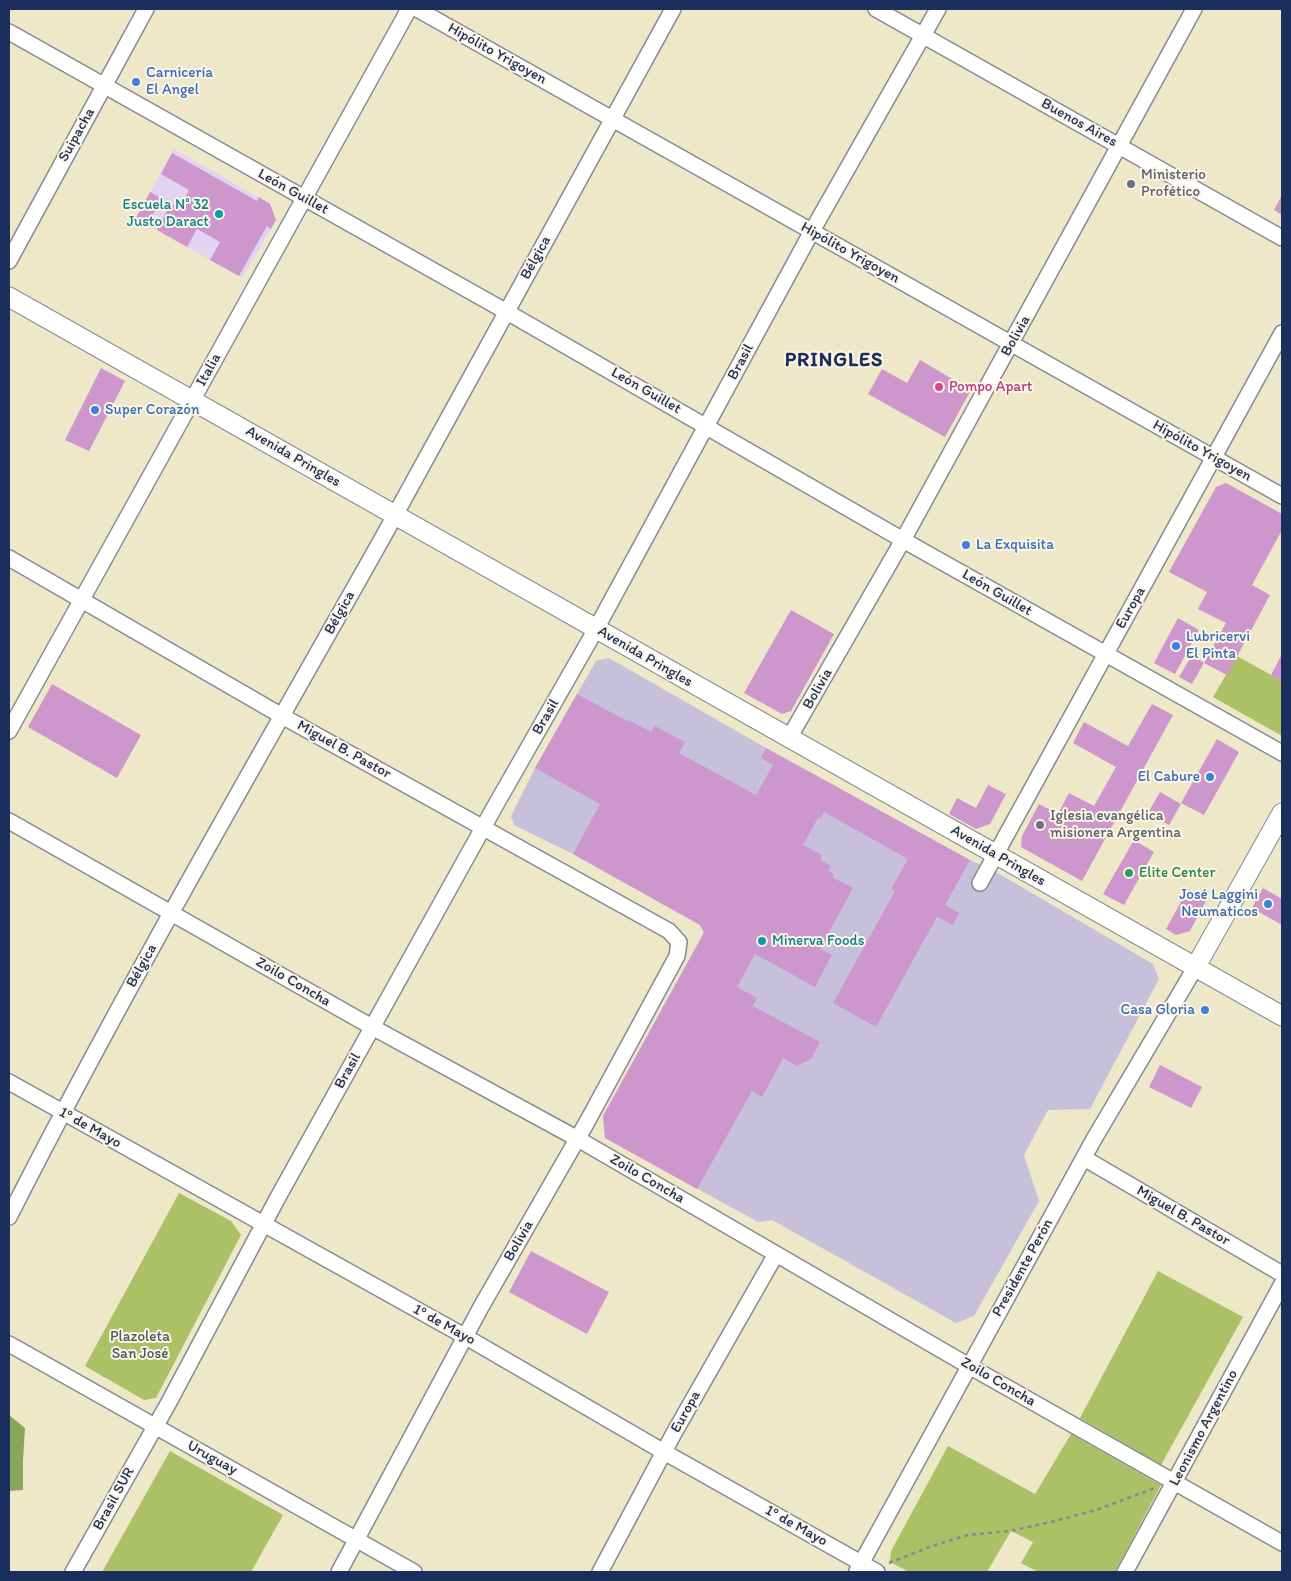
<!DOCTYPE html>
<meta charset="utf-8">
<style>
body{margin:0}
#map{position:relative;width:1291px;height:1581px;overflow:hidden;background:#eee7c8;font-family:Itim,sans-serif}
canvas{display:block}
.frame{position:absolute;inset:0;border:10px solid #1b2f5e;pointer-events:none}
</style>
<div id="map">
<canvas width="1291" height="1581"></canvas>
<div class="frame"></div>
</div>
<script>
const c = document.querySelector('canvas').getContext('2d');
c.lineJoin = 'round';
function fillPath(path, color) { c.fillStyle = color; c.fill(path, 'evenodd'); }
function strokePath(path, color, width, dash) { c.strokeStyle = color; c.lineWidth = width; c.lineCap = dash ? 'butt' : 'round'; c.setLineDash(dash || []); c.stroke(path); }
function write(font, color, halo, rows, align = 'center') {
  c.font = font + ' Itim,sans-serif'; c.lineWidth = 4; c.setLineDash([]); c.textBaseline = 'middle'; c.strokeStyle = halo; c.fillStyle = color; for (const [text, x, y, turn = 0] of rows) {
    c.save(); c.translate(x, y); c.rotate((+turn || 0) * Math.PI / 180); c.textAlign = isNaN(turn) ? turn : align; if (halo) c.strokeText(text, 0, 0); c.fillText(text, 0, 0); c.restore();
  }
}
fillPath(new Path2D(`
 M174,149L270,204L276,220L242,278L136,218Z`), '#e3d3f2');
fillPath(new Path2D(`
 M609,658L766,748L970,860L1001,875L1153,964L1159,979L1090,1109L1048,1110L1024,1155L1039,1201L974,1316L956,1323L772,1220L758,1222L605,1138L603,1116L704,932L700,925L573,854L514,825L511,816L535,768L577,694L596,661Z`), '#c6c0da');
fillPath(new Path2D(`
 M1237,656L1282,681V736L1213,697Z
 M179,1193L231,1221L241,1235L156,1398L144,1400L85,1366Z
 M1158,1271L1243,1317L1161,1465L1080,1418Z
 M1071,1434L1161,1485L1115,1572H1038L1021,1563L1033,1542L1011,1531L987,1572H909L890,1562L891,1551L948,1446L1035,1494Z
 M170,1451L283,1515L251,1572H102Z`), '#acc166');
fillPath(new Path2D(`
 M9,1415L25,1428L23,1460V1490L9,1491Z`), '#89a75b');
fillPath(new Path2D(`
 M172,153L257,201L259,197L270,204L276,220L271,229L267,226L239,276L210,260L220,242L197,229L187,247L157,230L167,211L158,206L147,224L136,218L150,192L179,208L189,190L161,174Z
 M1282,195V215L1274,210Z
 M920,360L971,390L945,437L868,394L882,369L907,383Z
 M101,368L125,381L89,451L65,440Z
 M1226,483L1282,514V530L1252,585L1270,595L1227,675L1204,663L1226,623L1198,609L1207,592L1169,572L1216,487Z
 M791,610L834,634L791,711L782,714L744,693Z
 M1178,618L1199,630L1175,674L1154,663Z
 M1282,654V681L1271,675Z
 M1192,655L1204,663L1192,684L1179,677Z
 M52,684L141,735L117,778L28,727Z
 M577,694L627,721L628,720L651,732L655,726L685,742L679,753L756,795L773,765L761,758L766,748L970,860L945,905L959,913L953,925L937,917L876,1027L833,1003L895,891L891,889L908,859L824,812L821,818H818L803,845L822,855L820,860L831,866L828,871L834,874L832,877L853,888L820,949L832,955L815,987L755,954L737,987L757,998L753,1006L820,1042L811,1059L797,1066L783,1058L762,1097L752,1091L697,1189L605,1138L603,1116L704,933L700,925L573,854L600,804L535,768Z
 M1152,704L1173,715L1082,881L1021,847L1022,836L1039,804L1058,814L1069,793L1094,806L1116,767L1073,743L1084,722L1128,746Z
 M1217,739L1239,752L1204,815L1181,803Z
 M988,785L1006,794L990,824L976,829L949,814L957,798L976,808Z
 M1160,792L1181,804L1169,825L1148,813Z
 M1134,840L1154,852L1124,905L1103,894Z
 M1263,888L1282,899V925L1252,908Z
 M1188,889L1207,899L1190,931L1176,935L1166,929Z
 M1160,1065L1202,1087L1191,1108L1149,1087Z
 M531,1251L609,1292L587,1334L509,1292Z`), '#cd97ce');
const minor = new Path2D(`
 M417,9L1282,496
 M876,9L1282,238
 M9,32L507,312L903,540L1282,753
 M9,261L146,9
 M9,558L282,716L669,931L679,942L677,956L587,1122L481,1307L339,1572
 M9,731L409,9
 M789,738L903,540L1194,9
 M9,821L372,1027L578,1139L969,1366L1282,1543
 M980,883L1282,333
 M9,1082L466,1337L664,1452L877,1572
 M1084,1158L1282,1274
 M9,1217C126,986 256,763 383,537C481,362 576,185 673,9
 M9,1344L414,1572
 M857,1571L1094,1139L1195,968
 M73,1572L168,1404L277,1199L494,808L596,629L812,231L938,9
 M600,1572L674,1433L776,1254
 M1125,1572L1282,1284`);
const major = new Path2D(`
 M9,297L1282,1016
 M1195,968L1282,813`);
strokePath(minor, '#848b93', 18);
strokePath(major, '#848b93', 21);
strokePath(new Path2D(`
 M889,1563L932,1546L968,1535L1010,1531L1051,1522L1096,1510L1155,1488`), '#848b93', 2.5, [4, 4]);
strokePath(minor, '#fff', 15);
strokePath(major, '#fff', 19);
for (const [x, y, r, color] of [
 [136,82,5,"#3f7fe0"],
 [1131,184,5,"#6b7280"],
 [219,214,5,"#0f9aa8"],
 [939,387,5,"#d1479c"],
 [95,410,5,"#3f7fe0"],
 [966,545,5,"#3f7fe0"],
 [1176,646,5,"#3f7fe0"],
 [1210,777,5,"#3f7fe0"],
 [1040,825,5,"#6b7280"],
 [1129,873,5,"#2e9e5b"],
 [1268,904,5,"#3f7fe0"],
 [762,941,5,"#0f9aa8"],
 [1205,1010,5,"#3f7fe0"]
]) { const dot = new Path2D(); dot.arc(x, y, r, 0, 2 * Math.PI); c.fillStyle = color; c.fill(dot); strokePath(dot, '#fcf5e5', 2); }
write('15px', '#1b2f5e', '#fcf5e5', [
 ["Hipólito Yrigoyen",497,54,29],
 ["Buenos Aires",1079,123,29],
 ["Suipacha",77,135,-61],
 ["León Guillet",293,192,29],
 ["Hipólito Yrigoyen",850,253,29],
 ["Bélgica",536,258,-61],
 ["Bolivia",1016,336,-61],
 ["Brasil",741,362,-62],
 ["Italia",209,370,-61],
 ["León Guillet",646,391,30],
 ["Hipólito Yrigoyen",1202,451,29],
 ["Avenida Pringles",293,457,30],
 ["León Guillet",997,593,30],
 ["Europa",1131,608,-61],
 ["Bélgica",340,613,-61],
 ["Avenida Pringles",645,657,30],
 ["Bolivia",818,689,-60],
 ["Brasil",546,717,-60],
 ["Miguel B. Pastor",344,750,29],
 ["Avenida Pringles",998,856,30],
 ["Bélgica",142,966,-61],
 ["Zoilo Concha",293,982,30],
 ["Brasil",348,1071,-61],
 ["1º de Mayo",90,1128,29],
 ["Zoilo Concha",647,1179,30],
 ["Miguel B. Pastor",1183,1216,30],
 ["Bolivia",519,1241,-60],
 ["Presidente Perón",1023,1268,-61],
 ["1º de Mayo",444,1325,29],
 ["Zoilo Concha",998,1382,30],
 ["Europa",686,1412,-61],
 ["Leonismo Argentino",1204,1428,-62],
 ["Uruguay",212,1458,29],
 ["Brasil SUR",114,1499,-61],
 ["1º de Mayo",796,1526,29]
]);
write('15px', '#366cbe', '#fcf5e5', [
 ["Carnicería",146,73],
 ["El Angel",146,90],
 ["Super Corazón",105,410],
 ["La Exquisita",976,545],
 ["Lubricervi",1186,637],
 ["El Pinta",1186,654],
 ["El Cabure",1200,777,"right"],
 ["José Laggini",1258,895,"right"],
 ["Neumaticos",1258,912,"right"],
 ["Casa Gloria",1195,1010,"right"]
], 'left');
write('15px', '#5b616d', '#fcf5e5', [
 ["Ministerio",1141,175],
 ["Profético",1141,192],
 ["Iglesia evangélica",1050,816],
 ["misionera Argentina",1050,833]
], 'left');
write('15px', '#0d838f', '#fcf5e5', [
 ["Escuela N° 32",209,205],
 ["Justo Daract",209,222],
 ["Minerva Foods",772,941,"left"]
], 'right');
write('15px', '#b23c85', '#fcf5e5', [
 ["Pompo Apart",949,387]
], 'left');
write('15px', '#27864d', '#fcf5e5', [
 ["Elite Center",1139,873]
], 'left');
write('15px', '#465b60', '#fcf5e5', [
 ["Plazoleta",140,1337],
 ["San José",140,1354]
]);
c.letterSpacing = '1px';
write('bold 20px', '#1b2f5e', '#fcf5e5', [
 ["PRINGLES",834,361]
]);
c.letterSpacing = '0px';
</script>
